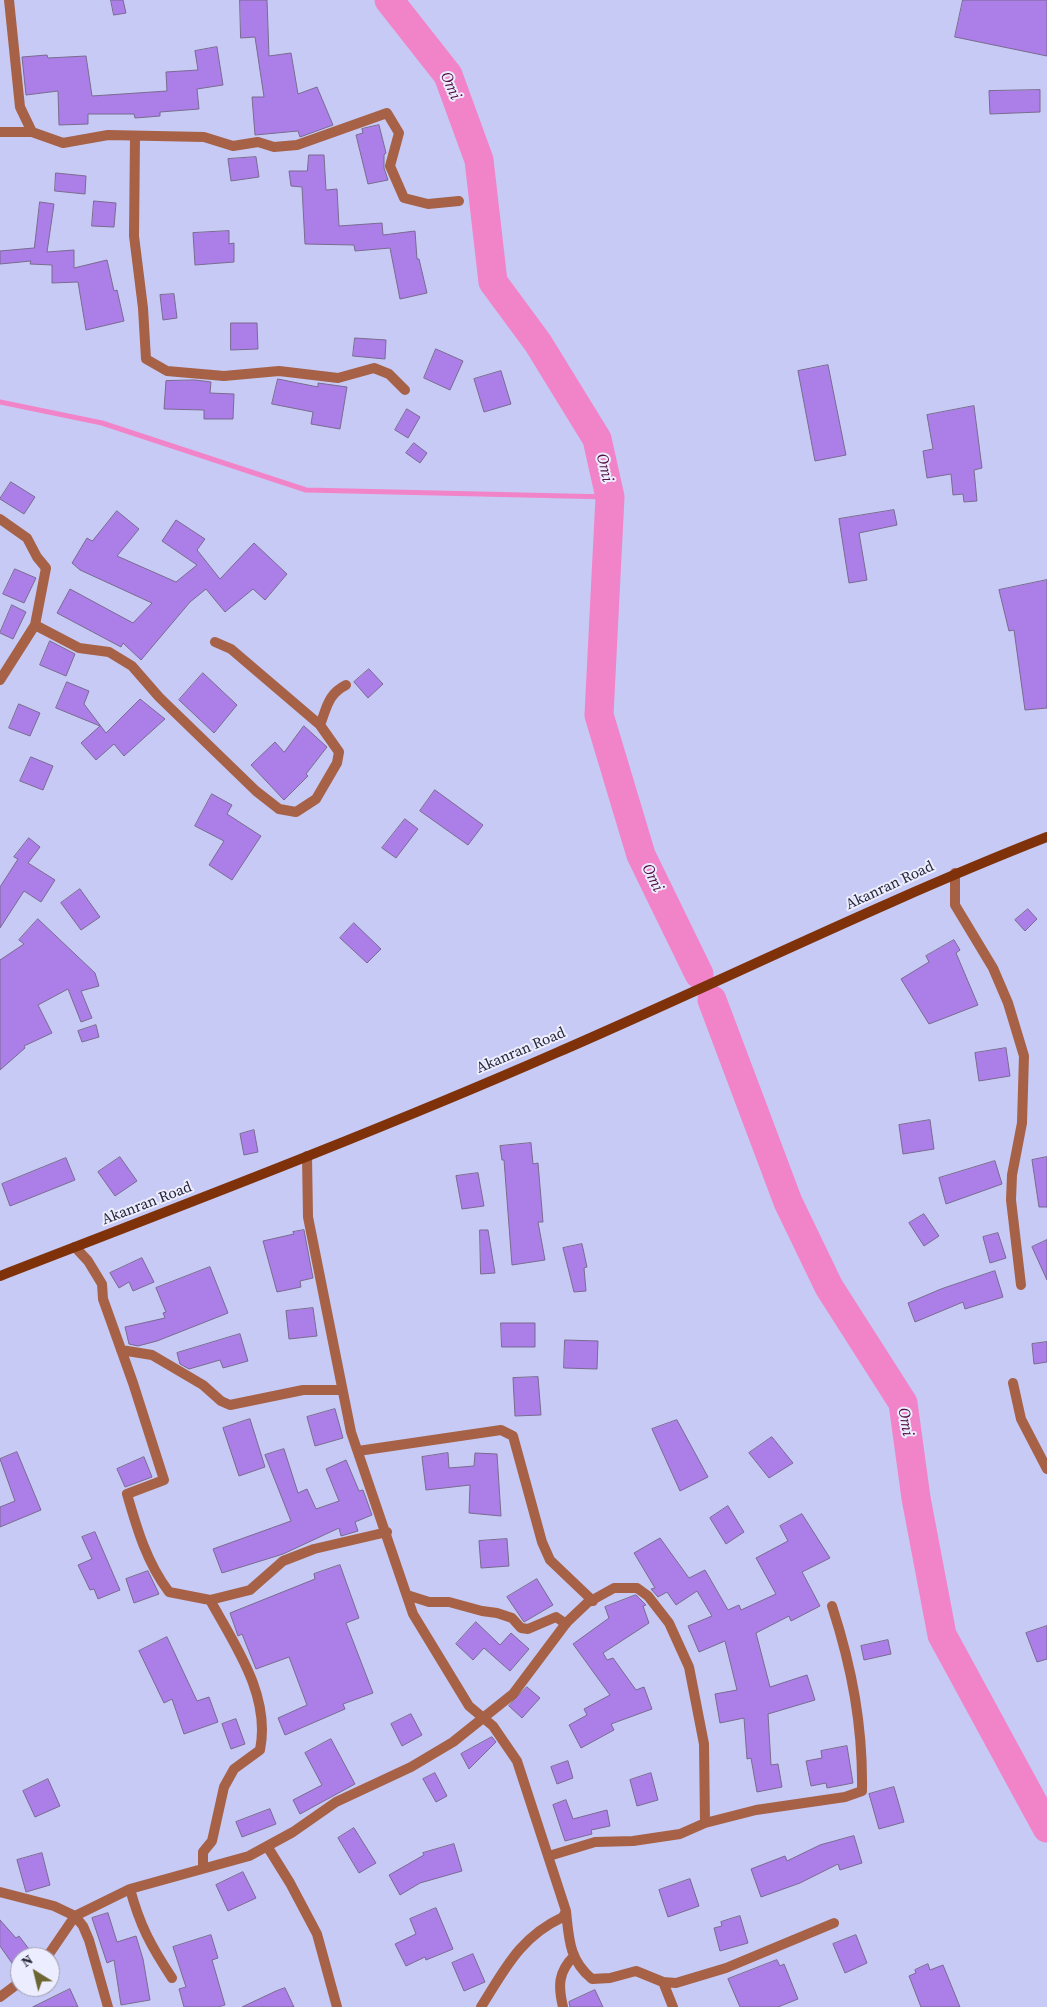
<!DOCTYPE html>
<style>
body{margin:0}
#map{position:relative;width:1047px;height:2007px;overflow:hidden;background:#c7caf4;font-family:"Source Serif 4",serif}
canvas{display:block}
.north{position:absolute;left:10px;top:1947px;width:50px;height:50px;box-sizing:border-box;background:#ecedff;border:1px solid #9d9daf;border-radius:50%;rotate:324deg;font-size:14px;font-weight:700;line-height:20px;text-align:center;color:#262636}
.north::after{content:'';display:block;margin:auto;width:18px;height:22px;background:#6c6632;clip-path:polygon(50% 0,100% 100%,50% 72%,0 100%)}
</style>
<div id="map">
<canvas width="1047" height="2007"></canvas>
<div class="north">N</div>
</div>
<script>
const c = document.querySelector('canvas').getContext('2d');
c.lineJoin = 'round';
function strokePath(path, color, width, dash) { c.strokeStyle = color; c.lineWidth = width; c.lineCap = dash ? 'butt' : 'round'; c.setLineDash(dash || []); c.stroke(path); }
function fillPath(path, color) { c.fillStyle = color; c.fill(path, 'evenodd'); }
function write(font, color, halo, rows, align = 'center') {
  c.font = font + ' "Source Serif 4",serif'; c.lineWidth = 4; c.setLineDash([]); c.textBaseline = 'middle'; c.strokeStyle = halo; c.fillStyle = color; for (const [text, x, y, turn = 0] of rows) {
    c.save(); c.translate(x, y); c.rotate((+turn || 0) * Math.PI / 180); c.textAlign = isNaN(turn) ? turn : align; if (halo) c.strokeText(text, 0, 0); c.fillText(text, 0, 0); c.restore();
  }
}
strokePath(new Path2D(`
 M0,402L102,423L306,490L610,497`), '#f183c9', 5);
strokePath(new Path2D(`
 M389,0L448,75L479,160L493,282L538,343L597,439L610,497L599,715L641,855L699,974
 M712,1000L788,1202L829,1287L903,1403L916,1498L942,1635L1047,1828`), '#f183c9', 29);
const building = new Path2D(`
 M111,0H123L126,13L114,15Z
 M240,0H267L269,56L291,53L298,94L317,87L333,125L300,137L298,131L255,135L252,97H264L255,37L241,38Z
 M963,0H1047V56L955,37Z
 M217,47L223,85L197,89L199,109L160,112V116L148,117L135,118L134,114H88V124L59,125L58,91L26,95L22,57L47,55L48,58L86,56L92,96L167,91L166,72L198,70L195,51Z
 M1040,90V112L990,114L989,91Z
 M379,125L386,153L384,155V168L388,180L368,184L356,135L363,133L362,129Z
 M309,155H324L326,190L337,189L339,226L382,223L383,235L415,231L417,259H419L427,293L400,299L390,248L355,251L354,245L305,244L302,187L291,186L289,171H307Z
 M256,157L259,177L231,181L228,159Z
 M56,173L86,176L85,194L55,191Z
 M94,201L116,203L114,227L92,226Z
 M40,202L54,204L47,252L74,250V268L107,260L114,291L117,290L124,321L86,330L78,282L52,283V265L30,264L31,261L0,264V251L34,248Z
 M229,231V244L234,243V262L195,265L193,233Z
 M174,294L177,318L163,320L160,295Z
 M231,323H257L258,349L231,350Z
 M355,338L386,340L385,359L353,356Z
 M436,349L463,361L450,390L424,378Z
 M828,365L846,455L815,461L798,371Z
 M501,371L511,404L484,412L474,379Z
 M278,379L318,387V383L347,387L340,429L311,424L313,412L272,404Z
 M195,380L211,382L210,393L234,394L233,419H204V410L164,409L166,381Z
 M974,406L982,468L974,470L977,501L964,502L963,494L953,495L951,474L927,478L923,451L933,449L927,415Z
 M407,409L420,417L408,438L395,430Z
 M414,443L427,453L420,463L406,453Z
 M11,482L35,497L24,514L0,499Z
 M894,510L897,525L859,533L867,580L849,583L839,519Z
 M117,511L139,529L117,556L176,582L197,565L162,541L176,520L205,539L197,550L220,579L254,543L287,574L265,600L253,589L225,612L206,589L190,602L141,660L123,643L121,647L57,613L70,589L133,623L152,603L80,570L72,563L87,538L92,541Z
 M15,569L36,578L24,603L3,594Z
 M1047,580V708L1025,710L1014,630L1009,631L999,590Z
 M12,605L26,612L13,639L0,633Z
 M50,641L75,654L66,676L40,665Z
 M369,669L383,684L368,698L354,682Z
 M203,673L237,705L214,733L179,700Z
 M67,682L89,691L84,704L106,733L140,699L165,719L124,756L114,744L96,760L81,743L100,726L56,708Z
 M19,704L40,713L30,736L9,728Z
 M304,726L327,747L306,774L308,776L284,800L251,765L275,742L284,752Z
 M31,757L53,766L43,790L20,781Z
 M435,790L483,825L468,845L420,811Z
 M212,794L232,805L227,814L261,836L232,880L209,865L224,841L195,826Z
 M405,819L418,829L396,858L382,848Z
 M29,838L40,847L28,863L55,880L41,902L24,891L0,928V887L18,859L14,857Z
 M80,889L100,917L81,930L61,903Z
 M1028,909L1037,919L1025,931L1015,920Z
 M38,919L95,973L99,986L81,991L92,1018L81,1022L68,989L38,1005L52,1033L24,1046L25,1048L0,1070V960L24,944L19,940Z
 M354,923L381,949L367,963L340,938Z
 M954,940L960,950L956,953L978,1005L929,1024L901,979L929,962L926,956Z
 M96,1025L99,1037L82,1042L78,1031Z
 M1006,1048L1010,1076L979,1081L975,1053Z
 M930,1120L934,1149L903,1154L899,1125Z
 M254,1130L258,1152L244,1155L240,1134Z
 M531,1143L533,1164L538,1163L543,1222H538L545,1260L512,1265L504,1160H502L500,1146Z
 M120,1157L137,1181L115,1196L98,1172Z
 M1047,1157V1207H1039L1032,1160Z
 M66,1158L75,1180L10,1206L2,1184Z
 M995,1161L1002,1184L946,1204L939,1178Z
 M478,1173L484,1206L462,1209L456,1176Z
 M924,1214L939,1236L924,1246L909,1223Z
 M304,1230L313,1278L300,1281L301,1287L277,1292L263,1241L294,1234L293,1232Z
 M480,1230H488L495,1273L481,1274Z
 M998,1233L1006,1258L990,1263L983,1237Z
 M1047,1240V1280L1032,1247Z
 M582,1244L587,1267L584,1268L586,1291L574,1292L563,1248Z
 M142,1258L154,1282L133,1291L129,1282L119,1288L110,1273Z
 M210,1267L228,1313L157,1341L138,1346L129,1344L125,1327L165,1318L163,1313L166,1312L156,1288Z
 M995,1271L1003,1297L965,1309L963,1302L915,1322L908,1303L941,1289Z
 M313,1308L317,1336L289,1339L286,1311Z
 M501,1323H535V1347H502Z
 M240,1334L248,1361L223,1368L220,1360L189,1369L180,1364L177,1353Z
 M565,1340L598,1341L597,1369L564,1368Z
 M1047,1342V1362L1034,1364L1032,1344Z
 M538,1377L541,1415L515,1416L513,1378Z
 M335,1409L343,1438L315,1446L307,1417Z
 M250,1419L265,1467L239,1476L223,1428Z
 M677,1420L708,1477L680,1491L652,1429Z
 M772,1437L793,1463L769,1478L749,1453Z
 M284,1449L298,1493L307,1489L316,1509L339,1501L326,1469L346,1460L359,1491L363,1490L372,1515L355,1522L358,1531L341,1536L339,1528L283,1554L222,1573L213,1549L291,1521L265,1455Z
 M17,1452L41,1510L0,1527V1507L15,1501L0,1459Z
 M448,1453L449,1468L474,1466L475,1453L497,1454L501,1516L469,1513L470,1485L426,1490L422,1457Z
 M144,1457L152,1477L125,1487L117,1469Z
 M728,1506L744,1532L726,1544L710,1518Z
 M802,1514L830,1558L802,1572L820,1606L791,1621L789,1616L756,1633L770,1687L807,1675L815,1700L768,1714L771,1765L778,1764L782,1787L757,1792L751,1758L747,1759L744,1718L720,1723L715,1694L737,1690L725,1641L699,1652L688,1626L712,1616L697,1591L676,1605L667,1592L658,1597L651,1589L655,1588L634,1553L660,1538L689,1578L705,1570L728,1610L739,1605L741,1610L776,1594L756,1558L788,1541L780,1526Z
 M95,1532L120,1590L98,1599L94,1589L90,1590L78,1565L92,1559L82,1537Z
 M507,1539L509,1566L481,1568L479,1541Z
 M340,1565L359,1618L346,1623L373,1693L343,1704L345,1709L285,1735L278,1718L307,1705L289,1657L256,1669L242,1634L238,1636L230,1613L315,1579L314,1574Z
 M148,1571L159,1594L134,1603L126,1579Z
 M537,1579L553,1605L524,1622L507,1597Z
 M636,1595L646,1605L643,1606L649,1623L603,1653L607,1660L613,1658L636,1690L644,1687L652,1709L611,1724L614,1730L581,1748L569,1725L587,1715L584,1709L610,1695L573,1644L609,1618L605,1607Z
 M476,1622L500,1645L511,1633L529,1649L510,1671L484,1648L473,1660L456,1644Z
 M1047,1626V1659L1037,1662L1026,1633Z
 M167,1637L197,1701L209,1697L218,1722L184,1734L172,1699L164,1703L139,1651Z
 M888,1640L891,1654L864,1660L861,1646Z
 M527,1687L540,1698L522,1718L509,1706Z
 M411,1714L422,1735L402,1746L391,1724Z
 M236,1719L245,1744L231,1749L222,1724Z
 M492,1737L496,1742L469,1769L461,1754Z
 M331,1739L355,1784L300,1814L293,1800L322,1785L305,1753Z
 M847,1746L853,1783L827,1788L826,1783L811,1786L806,1761L822,1758L821,1751Z
 M568,1761L573,1778L557,1784L551,1767Z
 M435,1773L447,1796L436,1802L423,1779Z
 M651,1773L658,1800L637,1806L630,1780Z
 M48,1779L60,1806L35,1817L23,1791Z
 M894,1787L904,1822L879,1829L869,1794Z
 M566,1800L573,1819L607,1810L610,1826L591,1830L592,1834L565,1841L553,1805Z
 M270,1809L276,1824L242,1837L236,1822Z
 M354,1828L376,1863L359,1873L338,1838Z
 M854,1836L862,1863L840,1870L838,1864L800,1883L761,1897L751,1869L785,1856L787,1861L820,1845Z
 M454,1844L462,1871L420,1883L400,1895L389,1875L424,1855L423,1853Z
 M42,1853L50,1885L26,1892L17,1860Z
 M243,1872L256,1898L228,1911L216,1885Z
 M690,1879L699,1906L668,1917L659,1890Z
 M436,1908L453,1949L426,1960L425,1957L406,1966L395,1944L416,1934L410,1919Z
 M108,1913L117,1942L136,1936L143,1959L150,2000L121,2005L114,1960L107,1963L92,1918Z
 M740,1916L748,1943L720,1951L714,1928L722,1926L721,1922Z
 M0,1920L16,1938L19,1936L32,1953L27,1957H20V1962L14,1966L0,1946Z
 M211,1935L218,1958L212,1960L225,2005L218,2007H184L179,1989L186,1987L173,1947Z
 M856,1935L867,1963L845,1973L833,1944Z
 M473,1954L485,1982L464,1991L452,1963Z
 M777,1960L780,1966L784,1964L798,1999L778,2007H740L728,1979Z
 M928,1964L930,1970L943,1965L960,2007H921L909,1976L916,1973L915,1970Z
 M285,1988L294,2007H242L276,1991Z
 M70,1989L78,2007H33Z
 M595,1990L603,2007H570L569,2002Z`);
fillPath(building, '#ac7ee8');
strokePath(building, '#796b90', 1);
strokePath(new Path2D(`
 M9,0L20,107L32,132
 M0,132H32L63,143L108,135L204,137L233,146L258,142L274,147L297,145L387,113L399,133L390,166L404,198L428,204L459,201
 M135,136L134,236L143,308L146,359L167,371L224,376L279,371L338,378L374,368L389,374L405,390
 M0,519L27,538L37,557L46,568L35,625L0,680
 M35,625L79,648L109,652L132,666L159,697L256,791L279,809L296,812L316,799L337,763L339,752L320,725L231,649L215,642
 M320,725C327,707 328,694 346,685
 M955,873V905L993,968L1008,1003L1024,1056L1022,1123L1012,1175L1011,1200L1021,1285
 M307,1156L308,1217L351,1432L413,1614L469,1706L493,1726L517,1761L566,1911L563,1917C520,1937 505,1969 481,2007
 M75,1247L88,1261L102,1284L103,1299L133,1383L164,1480L127,1494C137,1529 147,1563 169,1592L210,1600L250,1590L283,1561L314,1549L387,1532
 M121,1350L152,1355L203,1385L221,1401L230,1405L303,1390H342
 M1013,1383L1021,1419L1047,1469
 M358,1451L501,1430L513,1436L542,1542L550,1560L593,1601
 M407,1595L429,1602H449L482,1611L497,1613L512,1618L521,1628L528,1629L556,1617L566,1624
 M267,1846L290,1883L317,1934L337,2007
 M549,1856L595,1842L633,1841L680,1834L705,1823L756,1810L845,1797L862,1791C863,1726 852,1668 832,1606
 M203,1868V1852L212,1841L224,1787L234,1769L260,1750C271,1696 235,1645 210,1600
 M130,1889C140,1926 151,1946 172,1978
 M0,1892L54,1906L75,1916L83,1926L89,1940L108,2007
 M566,1911C569,1939 569,1960 592,1979L610,1978L636,1971L663,1982L673,2007
 M47,1957L75,1916L130,1889L249,1856L293,1832L336,1802L411,1767L453,1742L513,1694L567,1622L587,1603L614,1588H637L648,1596L669,1623L689,1667L704,1744L705,1823
 M663,1982L676,1983L726,1968L834,1923
 M0,1997L20,1982
 M563,2007C558,1986 558,1972 574,1956`), '#a66146', 10);
strokePath(new Path2D(`
 M0,1276C186,1204 373,1133 556,1053C720,982 881,902 1047,837`), '#7f310a', 10);
write('15px', '#262636', '#ecedff', [
 ["Akanran Road",890,886,-25],
 ["Akanran Road",521,1051,-23],
 ["Akanran Road",147,1204,-21]
]);
write('italic 16px', '#531040', '#ecedff', [
 ["Omi",450,86,66],
 ["Omi",604,468,77],
 ["Omi",652,878,64],
 ["Omi",905,1422,80]
]);
</script>
